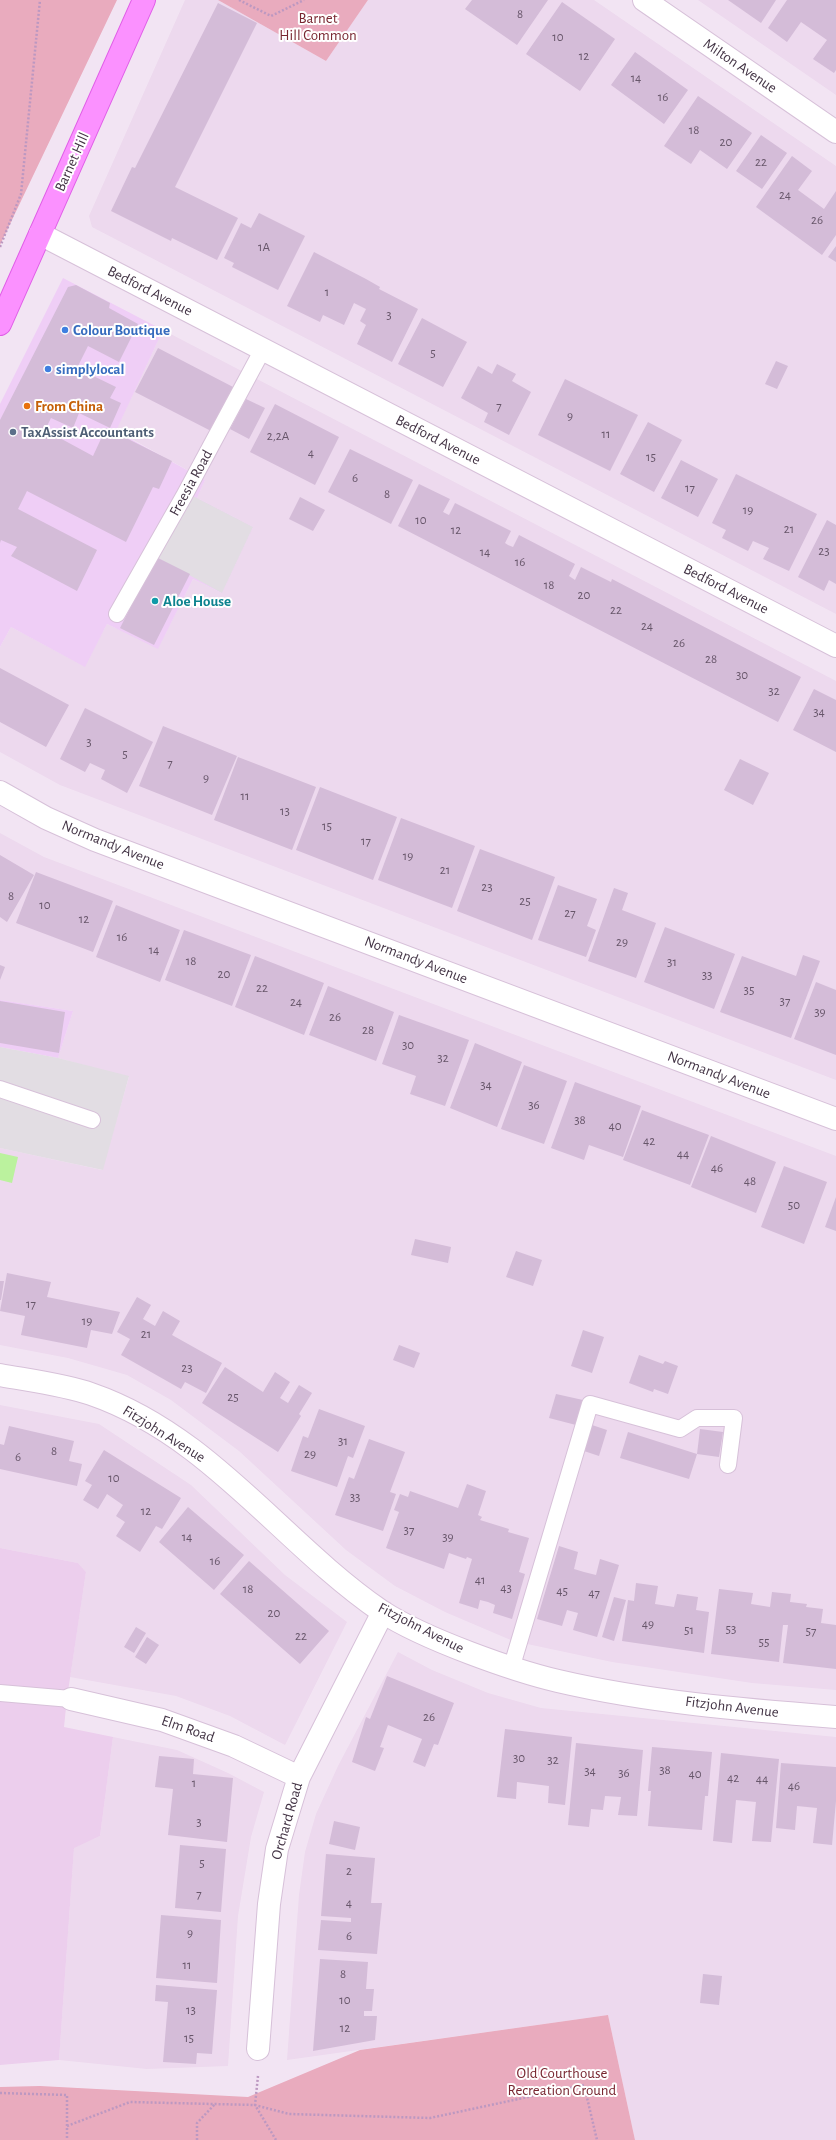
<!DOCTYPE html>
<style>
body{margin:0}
canvas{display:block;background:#f2e4f3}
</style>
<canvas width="836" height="2140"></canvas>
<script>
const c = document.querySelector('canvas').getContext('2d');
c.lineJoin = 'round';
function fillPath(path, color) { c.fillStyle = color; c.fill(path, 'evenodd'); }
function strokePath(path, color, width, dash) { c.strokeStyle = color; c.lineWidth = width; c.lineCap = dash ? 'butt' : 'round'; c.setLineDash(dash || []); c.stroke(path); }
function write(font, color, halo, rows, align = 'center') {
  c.font = font + ' "Alegreya Sans",sans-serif'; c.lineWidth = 4; c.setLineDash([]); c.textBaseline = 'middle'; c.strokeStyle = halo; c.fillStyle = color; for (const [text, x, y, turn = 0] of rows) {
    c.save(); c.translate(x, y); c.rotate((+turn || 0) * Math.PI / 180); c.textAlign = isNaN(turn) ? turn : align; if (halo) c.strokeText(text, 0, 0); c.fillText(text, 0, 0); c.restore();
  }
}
fillPath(new Path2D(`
 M185,0H218L326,61L368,0H594L836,166V614L92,227L89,216Z
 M698,0H836V95Z
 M163,330L836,681V1080L60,785L0,752V647L11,627L84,666L107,624L158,648L193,579L222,593L253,527L197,498L205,480L116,430Z
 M0,833L44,857L836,1156V1690L752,1683L612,1662L513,1641L445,1612L395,1586L346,1550L239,1451L171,1400L127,1375L68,1358L0,1345V1148L102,1170L129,1077L58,1058L73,1011L0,1000Z
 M0,1405L99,1424L191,1485L285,1575L347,1622L285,1745L230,1716L176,1696L70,1677L86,1572L78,1563L0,1548Z
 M398,1652L432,1670L488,1693L541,1708L836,1737V2140H635L608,2015L287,2060L299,1895L305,1852L316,1814L338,1766Z
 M113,1737L177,1750L228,1773L264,1792L251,1837L238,1916L228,2066L147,2069L59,2060L74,1847L100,1836Z`), '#edd9ee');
fillPath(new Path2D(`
 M63,278L163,330L116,431L205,480L197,498L253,527L222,593L193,579L158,649L107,624L85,667L11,627L0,647V404Z
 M0,1000L73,1011L58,1058L0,1047Z`), '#efcef6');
fillPath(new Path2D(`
 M0,1548L78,1563L86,1572L67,1698L64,1727L113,1737L100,1836L74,1848L59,2060L0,2065Z`), '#ecceed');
fillPath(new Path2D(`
 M0,0H117L0,245Z
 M218,0H368L326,61Z
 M608,2015L635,2140H0V2087L40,2086L248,2097L360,2050Z`), '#e9abbe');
fillPath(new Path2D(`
 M191,495L253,527L222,593L156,557Z
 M0,1047L58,1058L129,1076L103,1170L0,1148Z`), '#e2dde3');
fillPath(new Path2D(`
 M0,1153L18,1157L12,1183L0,1180Z`), '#bbf29e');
fillPath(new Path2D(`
 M472,0H548L517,45L465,9Z
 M728,0H776L761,23Z
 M787,0H836V70L834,73L813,59L827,40L801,22L787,42L768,28Z
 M562,2L615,39L580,91L526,54Z
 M218,3L257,23L175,187L238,218L217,260L172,238L171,241L111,211L132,167L135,168Z
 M635,52L688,90L664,124L611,85Z
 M698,96L752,133L727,169L700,150L691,164L664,146Z
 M761,135L787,153L762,189L736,171Z
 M792,156L812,171L798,190L824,209L836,191V235L822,255L756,207Z
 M259,213L305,236L278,290L232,267L234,263L224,258L241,223L251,228Z
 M836,246V262L828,257Z
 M314,252L366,279L380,287L379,289L418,309L392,362L357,344L366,325L360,321L366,309L354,303L344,325L323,315L320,322L287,306Z
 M76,285L110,303L109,308L138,324L119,362L88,346L77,368L116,387L110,398L121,403L110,428L79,413L73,428L51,418L45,430L93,456L106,428L172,461L159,489L153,487L126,542L27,491L18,509L97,550L77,591L11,556L17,547L1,540L0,543V420L68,287Z
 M422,318L467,342L443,387L398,364Z
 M158,348L235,388L213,432L135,392Z
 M776,361L788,366L777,389L765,384Z
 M497,364L516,374L512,381L531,392L509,435L484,422L488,413L461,398L478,366L492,374Z
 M565,379L638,415L610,471L538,435Z
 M246,399L265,408L249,439L230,429Z
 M275,404L339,437L315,485L250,452Z
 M648,422L682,440L654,492L620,474Z
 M350,449L413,480L391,524L328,492Z
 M681,460L718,479L698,517L661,498Z
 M736,474L817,514L789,571L763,559L769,548L753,541L748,551L722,538L726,530L712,523Z
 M419,484L450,499L443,512L449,515L455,503L511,531L505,543L508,545L513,547L519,535L575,564L569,576L575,580L581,567L611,582L612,579L801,677L778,722L398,526Z
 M300,497L325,510L313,531L289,519Z
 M827,520L836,525V584L829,580L824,591L798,577Z
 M156,557L190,574L154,645L120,628Z
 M0,668L69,705L46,747L0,722Z
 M814,689L836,700V752L793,730Z
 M85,708L153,742L127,793L101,779L105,770L90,763L85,772L60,759Z
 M163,726L237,756L212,815L139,786Z
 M238,757L316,787L292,850L214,820Z
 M740,759L769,773L753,805L724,790Z
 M320,787L397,817L373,880L296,850Z
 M401,818L475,846L452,908L378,880Z
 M480,849L555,877L532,940L457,911Z
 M0,855L34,875L7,922L0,917Z
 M36,872L113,901L93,952L16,923Z
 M558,885L597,899L587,926L596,930L586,957L538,940Z
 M614,888L628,893L622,910L656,923L636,978L588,961Z
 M116,905L180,930L160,982L96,957Z
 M665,927L735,954L714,1009L644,982Z
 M184,930L251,955L232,1006L165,980Z
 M803,955L820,961L791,1038L720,1012L742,956L796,976Z
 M255,956L324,983L304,1035L235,1007Z
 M0,965L5,967L0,980Z
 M816,982L836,990V1055L794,1039Z
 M328,986L394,1012L376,1061L309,1035Z
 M0,1001L65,1012L59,1053L0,1043Z
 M399,1015L469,1040L445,1106L410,1094L416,1076L382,1064Z
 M475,1043L522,1062L497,1127L450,1108Z
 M524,1065L567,1081L544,1144L501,1129Z
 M575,1082L641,1106L623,1157L589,1145L584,1160L551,1148Z
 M642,1110L709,1135L690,1185L623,1160Z
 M711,1136L776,1162L756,1213L691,1187Z
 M784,1166L827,1182L804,1244L761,1227Z
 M836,1197V1231L825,1227Z
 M415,1239L451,1247L448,1263L411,1255Z
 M516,1251L542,1260L533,1286L506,1277Z
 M7,1273L51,1282L47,1297L120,1312L112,1334L91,1330L87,1348L21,1335L25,1316L0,1311Z
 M0,1281H4L1,1300H0Z
 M137,1297L151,1305L143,1319L155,1326L163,1311L180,1321L172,1335L222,1363L206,1393L185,1382L181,1389L121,1355L130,1339L117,1332Z
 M583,1330L604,1337L592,1373L571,1366Z
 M399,1345L420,1353L414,1368L393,1360Z
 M639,1355L663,1364L665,1361L678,1366L668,1394L654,1389L653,1392L629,1383Z
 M225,1367L263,1392L275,1372L290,1382L280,1398L288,1403L299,1385L312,1393L299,1414L301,1416L278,1452L202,1403Z
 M556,1394L583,1400L576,1425L549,1418Z
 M319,1409L365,1426L353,1458L348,1456L337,1487L291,1471L303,1436L308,1438Z
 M592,1425L607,1430L599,1456L584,1451Z
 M9,1426L74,1441L69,1461L82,1464L77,1486L0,1469V1444L4,1445Z
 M700,1429L723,1432L719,1457L697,1454L689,1479L620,1458L628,1432L697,1454Z
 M369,1439L405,1452L390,1492L396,1494L383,1531L335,1515L349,1477L354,1479Z
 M104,1450L181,1498L162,1529L156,1526L140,1552L116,1536L125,1522L116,1516L123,1505L107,1494L98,1509L83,1500L92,1485L85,1481Z
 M467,1484L486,1491L478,1515L482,1517L480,1520L509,1529L508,1532L529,1538L519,1572L525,1574L512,1619L493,1613L495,1605L488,1602L480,1600L478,1609L459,1603L472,1559L467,1557L466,1559L449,1553L444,1569L386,1548L399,1512L394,1510L400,1494L408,1497L410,1491L458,1508Z
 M188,1507L244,1555L214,1590L159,1542Z
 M559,1546L578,1552L574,1569L584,1572L596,1575L600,1559L619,1565L597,1637L573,1630L578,1613L567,1610L562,1626L537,1619Z
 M249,1561L329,1631L300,1664L220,1594Z
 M636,1583L658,1586L655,1604L674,1607L677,1594L698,1597L696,1610L709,1612L704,1653L622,1641L628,1600L634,1601Z
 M719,1589L753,1593L751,1604L770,1607L772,1592L791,1594L790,1602L807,1604L806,1607L823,1609L821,1623L836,1625V1669L783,1663L788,1625H783L779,1662L711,1654Z
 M614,1597L626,1600L614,1641L602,1637Z
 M136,1627L146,1633L134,1653L124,1647Z
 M147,1637L159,1645L146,1664L135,1657Z
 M387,1676L454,1703L438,1745L434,1744L425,1767L413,1762L422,1739L388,1725L380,1747L384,1748L375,1771L352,1762L366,1717L370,1719Z
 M505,1729L572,1737L565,1805L548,1803L549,1786L517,1782L516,1799L497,1797Z
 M576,1743L643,1750L637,1816L618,1815L621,1797L605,1796L603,1810L591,1809L589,1827L568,1825Z
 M652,1747L712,1752L708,1796H705L702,1830L648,1826L651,1791H648Z
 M721,1753L779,1759L771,1842L752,1841L756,1802L736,1800L732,1843L713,1841Z
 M159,1756L194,1759L193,1774L233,1778L227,1842L168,1835L173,1789L155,1787Z
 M781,1763L836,1767V1801L832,1845L813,1843L817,1808L797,1806L795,1830L776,1828Z
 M334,1821L360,1827L355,1850L329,1844Z
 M180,1845L226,1849L221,1912L175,1908Z
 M326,1854L375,1858L371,1903H382L377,1954L318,1950L321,1920L351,1922V1918L321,1916Z
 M161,1915L221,1920L217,1983L156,1978Z
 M320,1959L368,1962L366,1989H374L372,2011H364V2016H377L375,2040L313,2051Z
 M703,1974L722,1976L719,2005L700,2003Z
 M156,1985L217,1990L212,2054L197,2053L196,2064L163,2062L168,2002L155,2001Z`), '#d4bcd8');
const lane = new Path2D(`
 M117,614L184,496L263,349
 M0,1089L92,1120
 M511,1669L590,1404L680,1429L697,1418H734L728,1465
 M0,1693L71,1699`);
const street = new Path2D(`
 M644,0L836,132
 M40,234L836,646
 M0,792L46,818L95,840L836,1119
 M0,1375C27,1380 66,1385 91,1394C210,1435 281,1542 381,1611C407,1628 441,1642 470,1653C499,1664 528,1674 558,1681C648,1702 744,1710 836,1717
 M71,1699L162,1720L234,1746L299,1777
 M258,2049L269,1904L277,1849L299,1777L383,1612`);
const primary = new Path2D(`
 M0,324L144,0`);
strokePath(lane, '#d7c1d9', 18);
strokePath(street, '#d7c1d9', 24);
strokePath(primary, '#e05ee7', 24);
strokePath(new Path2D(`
 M239,0L271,16L304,0
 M0,247L21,194L40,0
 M258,2076L255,2105L276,2140
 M0,2093L67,2095V2140
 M67,2126L130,2102L255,2105L289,2114L430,2118L584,2085L597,2140
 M197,2140V2123L215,2104`), '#bc98c1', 2.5, [2, 2]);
strokePath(lane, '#fff', 16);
strokePath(street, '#fff', 22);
strokePath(primary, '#fb91ff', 22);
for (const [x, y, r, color] of [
 [65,330,4,"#3f7fe0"],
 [48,369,4,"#3f7fe0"],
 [27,406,4,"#e8710a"],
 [13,432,4,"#5c6f8a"],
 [155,601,4,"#0f9aa8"]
]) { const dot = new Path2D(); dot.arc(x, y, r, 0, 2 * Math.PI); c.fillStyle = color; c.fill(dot); strokePath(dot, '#fff', 1.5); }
write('13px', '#67566a', null, [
 ["8",520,14],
 ["10",558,37],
 ["12",584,56],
 ["14",636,78],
 ["16",663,97],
 ["18",694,130],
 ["20",726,142],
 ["22",761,162],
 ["24",785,195],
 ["26",817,220],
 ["1A",264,247],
 ["1",327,292],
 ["3",389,315],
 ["5",433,353],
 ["7",499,406],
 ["9",570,416],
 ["11",606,434],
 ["2,2A",278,436],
 ["4",311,453],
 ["15",651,457],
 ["6",355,478],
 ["17",690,488],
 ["8",387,494],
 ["19",748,510],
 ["10",421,520],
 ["21",789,529],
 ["12",456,530],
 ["23",824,551],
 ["14",485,552],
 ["16",520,562],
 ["18",549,585],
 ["20",584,595],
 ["22",616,610],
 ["24",647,626],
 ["26",679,643],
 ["28",711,659],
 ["30",742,675],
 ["32",774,691],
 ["34",819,712],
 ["3",89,742],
 ["5",125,754],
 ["7",170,763],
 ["9",206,778],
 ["11",245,796],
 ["13",285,811],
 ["15",327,826],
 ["17",366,841],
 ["19",408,856],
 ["21",445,870],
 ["23",487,887],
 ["8",11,896],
 ["25",525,901],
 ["10",45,905],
 ["27",570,913],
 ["12",84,919],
 ["16",122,937],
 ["29",622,942],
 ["14",154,950],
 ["18",191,961],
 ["31",672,962],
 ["20",224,974],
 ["33",707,975],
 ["22",262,988],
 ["35",749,990],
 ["37",785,1001],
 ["24",296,1002],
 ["39",820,1012],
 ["26",335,1017],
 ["28",368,1030],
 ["30",408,1045],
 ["32",443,1058],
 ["34",486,1085],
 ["36",534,1105],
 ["38",580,1120],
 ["40",615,1126],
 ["42",649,1141],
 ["44",683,1154],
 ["46",717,1168],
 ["48",750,1181],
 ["50",794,1205],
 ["17",31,1304],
 ["19",87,1321],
 ["21",146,1334],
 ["23",187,1368],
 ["25",233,1397],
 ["31",343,1441],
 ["8",54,1451],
 ["29",310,1454],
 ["6",18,1457],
 ["10",114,1478],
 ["33",355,1497],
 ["12",146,1511],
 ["37",409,1530],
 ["14",187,1537],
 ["39",448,1537],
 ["16",215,1561],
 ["41",480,1580],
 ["43",506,1588],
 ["18",248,1589],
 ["45",562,1591],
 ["47",594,1593],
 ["20",274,1613],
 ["49",648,1624],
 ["53",731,1629],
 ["51",689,1630],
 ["57",811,1631],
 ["22",301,1636],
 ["55",764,1642],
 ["26",429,1717],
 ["30",519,1758],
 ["32",553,1760],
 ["38",665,1770],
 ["34",590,1771],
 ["36",624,1773],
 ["40",695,1774],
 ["42",733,1778],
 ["44",762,1779],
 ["1",194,1783],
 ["46",794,1786],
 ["3",199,1822],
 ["5",202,1863],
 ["2",349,1871],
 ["7",199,1894],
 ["4",349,1903],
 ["9",190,1933],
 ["6",349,1936],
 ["11",187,1965],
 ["8",343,1974],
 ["10",345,2000],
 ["13",191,2010],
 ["12",345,2028],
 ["15",189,2038]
]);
write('15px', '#782630', '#fff', [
 ["Barnet",318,18],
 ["Hill Common",318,35],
 ["Old Courthouse",562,2073],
 ["Recreation Ground",562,2090]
]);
write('15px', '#433445', '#fff', [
 ["Milton Avenue",740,66,34],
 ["Barnet Hill",72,162,-66],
 ["Bedford Avenue",150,291,27],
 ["Bedford Avenue",438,440,27],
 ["Freesia Road",191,483,-61],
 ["Bedford Avenue",726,589,27],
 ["Normandy Avenue",113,845,22],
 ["Normandy Avenue",416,960,21],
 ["Normandy Avenue",719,1075,21],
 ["Fitzjohn Avenue",164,1434,32],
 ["Fitzjohn Avenue",421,1628,27],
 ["Fitzjohn Avenue",732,1707,7],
 ["Elm Road",188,1729,19],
 ["Orchard Road",287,1821,-74]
]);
write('bold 15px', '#366cbe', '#fff', [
 ["Colour Boutique",73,330],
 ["simplylocal",56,369]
], 'left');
write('bold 15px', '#c56008', '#fff', [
 ["From China",35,406]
], 'left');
write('bold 15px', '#4e5e75', '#fff', [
 ["TaxAssist Accountants",21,432]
], 'left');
write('bold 15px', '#0d838f', '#fff', [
 ["Aloe House",163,601]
], 'left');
</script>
